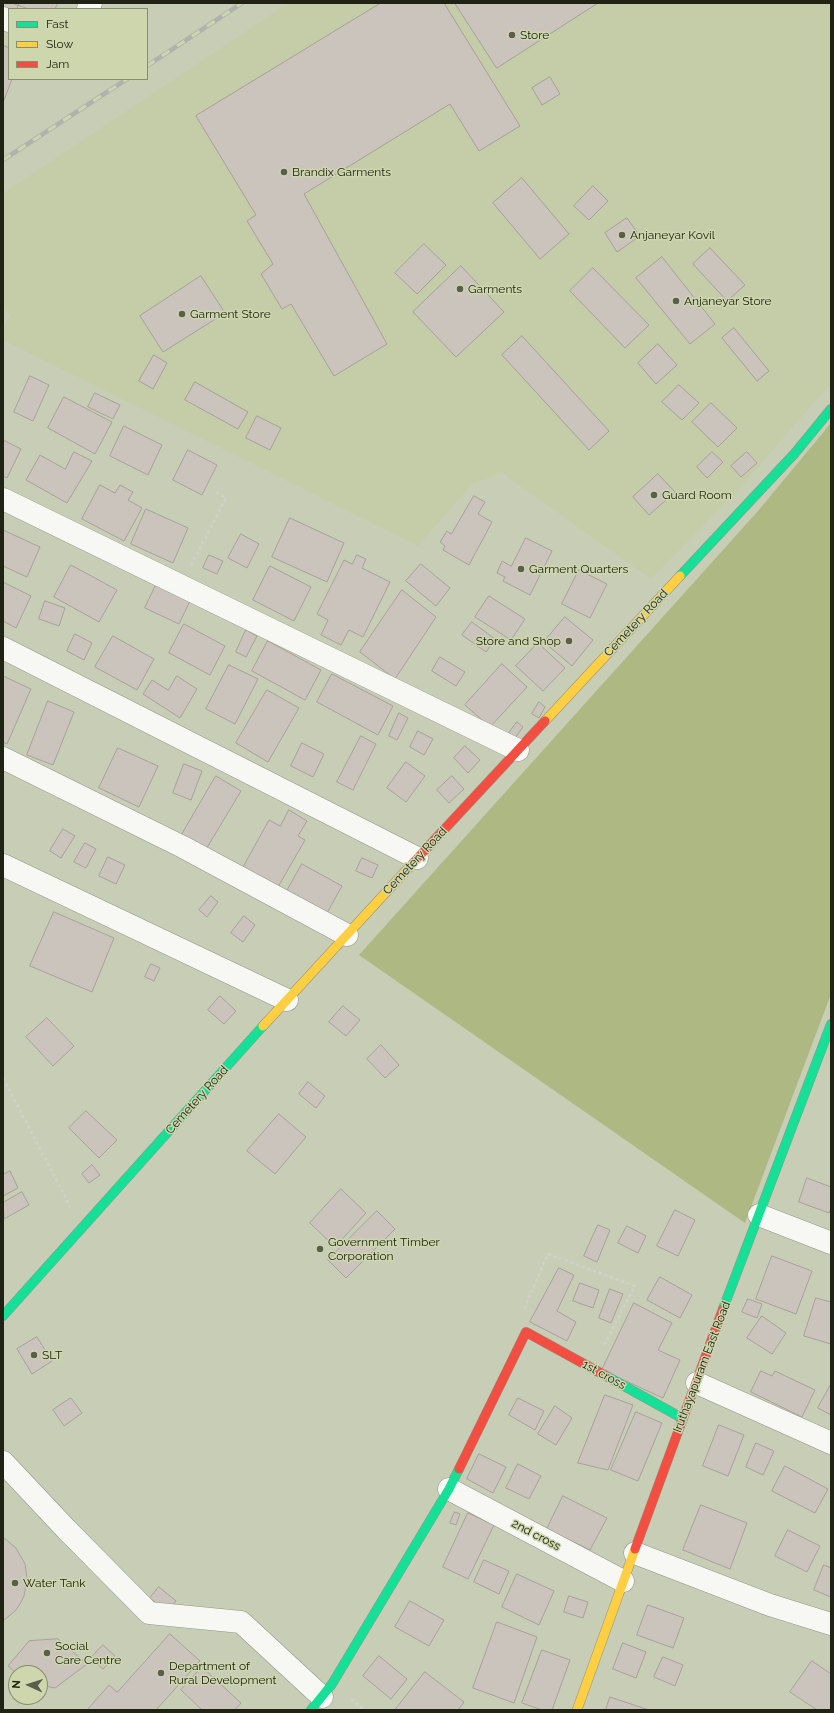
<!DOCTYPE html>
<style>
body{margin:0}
#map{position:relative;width:834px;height:1713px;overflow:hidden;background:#c8cdb6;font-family:Raleway,sans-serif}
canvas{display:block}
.frame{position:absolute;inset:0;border:4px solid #202313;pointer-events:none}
.legend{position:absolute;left:8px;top:8px;width:140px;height:72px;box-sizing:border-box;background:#cdd6ad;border:1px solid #888e6f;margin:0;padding:5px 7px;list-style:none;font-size:12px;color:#202313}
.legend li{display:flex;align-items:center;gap:8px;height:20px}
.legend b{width:20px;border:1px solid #888e6f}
.north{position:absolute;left:8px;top:1665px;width:40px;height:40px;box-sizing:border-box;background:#cdd6ad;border:1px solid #888e6f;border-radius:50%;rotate:273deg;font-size:11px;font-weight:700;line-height:16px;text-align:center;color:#202313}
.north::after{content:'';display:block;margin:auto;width:14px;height:18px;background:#5b5e4c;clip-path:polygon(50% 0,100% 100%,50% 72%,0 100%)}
</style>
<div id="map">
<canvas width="834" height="1713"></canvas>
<div class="frame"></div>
<ul class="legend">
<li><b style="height:5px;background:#16e098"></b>Fast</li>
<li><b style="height:5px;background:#ffcf43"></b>Slow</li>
<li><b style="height:5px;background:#f24e42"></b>Jam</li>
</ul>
<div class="north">N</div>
</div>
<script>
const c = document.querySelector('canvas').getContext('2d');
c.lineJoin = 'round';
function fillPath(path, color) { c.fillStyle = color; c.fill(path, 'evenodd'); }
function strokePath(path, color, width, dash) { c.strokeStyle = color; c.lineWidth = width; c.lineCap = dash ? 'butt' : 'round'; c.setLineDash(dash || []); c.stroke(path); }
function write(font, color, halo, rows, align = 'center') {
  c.font = font + ' Raleway,sans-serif'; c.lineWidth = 3; c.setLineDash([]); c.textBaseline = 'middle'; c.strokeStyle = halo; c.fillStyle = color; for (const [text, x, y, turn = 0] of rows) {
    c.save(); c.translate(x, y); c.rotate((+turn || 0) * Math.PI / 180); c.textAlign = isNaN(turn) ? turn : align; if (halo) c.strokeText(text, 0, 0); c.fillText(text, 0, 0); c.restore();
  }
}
fillPath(new Path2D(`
 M288,3H831V383L738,490L651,579L502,473L472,484L418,546L3,340V327L10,316L3,307V193Z`), '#c5cda8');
fillPath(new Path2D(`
 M831,423V994L745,1223L359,955L758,511Z`), '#aeb883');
const building = new Path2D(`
 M3,3H19L17,9H9L3,12Z
 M12,3H58L55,9H29Z
 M381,3H444L520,126L479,151L450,104L304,194L387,344L334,376L291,304L282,309L261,274L273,264L247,221L256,215L196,116Z
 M455,3H598L497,68Z
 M3,45L9,48V79H12L3,103Z
 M550,77L560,94L542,105L532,88Z
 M522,178L569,234L540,259L493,203Z
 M593,186L608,201L589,220L574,206Z
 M627,218L640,236L617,252L605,233Z
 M424,244L446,265L417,294L395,273Z
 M710,248L745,285L727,301L693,264Z
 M662,257L715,324L690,344L636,278Z
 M461,266L504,312L456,357L413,312Z
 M593,268L649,325L625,348L570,291Z
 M201,276L225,313L163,352L140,316Z
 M734,328L769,371L757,381L722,338Z
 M522,336L609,431L589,450L502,355Z
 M658,344L677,365L656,384L638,363Z
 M154,355L167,363L153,389L139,381Z
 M30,376L49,385L33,421L14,412Z
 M195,382L248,412L238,429L185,400Z
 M679,385L699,403L682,420L662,402Z
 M95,393L120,405L113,419L88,407Z
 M64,397L112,422L95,454L48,428Z
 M711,403L737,428L718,447L692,422Z
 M257,416L281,428L270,450L246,438Z
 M124,426L162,445L148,475L110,456Z
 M3,440L21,449L7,478L3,476Z
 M188,450L217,465L202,495L173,480Z
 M74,452L92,461L67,503L26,480L40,455L65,469Z
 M712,452L723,462L707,478L697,467Z
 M747,452L757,463L741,477L731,466Z
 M658,474L675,492L649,515L633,497Z
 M100,485L115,493L120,485L133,492L128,500L142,508L124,541L82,519Z
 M474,496L485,502L478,514L492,522L469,565L443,550L445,546L440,542L447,531L451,534Z
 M146,509L188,528L173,563L131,544Z
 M290,518L344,543L327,582L272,557Z
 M3,530L40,547L27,577L3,566Z
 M241,534L259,544L247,568L228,558Z
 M526,538L552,551L530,595L503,581L505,577L497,573L502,561L511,566Z
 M209,555L223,561L217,574L203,568Z
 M357,555L366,559L362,568L390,582L363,637L349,630L341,645L321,635L328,620L317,614L344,560L352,564Z
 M421,564L450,588L436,606L406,581Z
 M71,565L117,590L99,622L54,597Z
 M270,566L311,587L294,621L253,600Z
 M579,570L607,584L590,618L562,604Z
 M3,582L31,596L16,628L3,621Z
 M156,585L190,601L179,624L145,608Z
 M402,590L436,617L395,679L360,652Z
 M489,596L525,619L511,640L475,617Z
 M45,601L65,608L59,626L39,619Z
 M565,617L593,640L572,666L544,642Z
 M472,622L495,639L486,652L462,635Z
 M184,624L225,646L210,675L169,653Z
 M246,630L257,636L246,657L236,652Z
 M75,634L92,643L84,660L67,651Z
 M113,636L154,659L137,690L95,667Z
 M268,641L321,670L305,700L252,671Z
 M538,643L565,668L543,691L516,666Z
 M440,657L465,672L456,686L432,671Z
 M502,664L527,687L490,727L465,705Z
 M229,665L258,679L235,724L206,709Z
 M332,674L393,706L378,735L317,702Z
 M3,676L31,689L7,744L3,742Z
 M177,676L197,689L180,718L143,694L152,680L168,690Z
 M267,690L299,708L268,762L236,743Z
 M48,701L74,712L53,765L27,755Z
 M539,702L545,707L539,718L532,714Z
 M399,713L408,718L397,740L389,736Z
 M517,722L523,727L515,738L509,733Z
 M418,731L433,739L424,755L410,747Z
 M361,736L376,744L353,790L337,782Z
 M302,743L324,754L313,777L291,766Z
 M465,746L480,760L468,773L454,758Z
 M118,748L158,766L139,807L99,788Z
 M406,762L425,776L406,802L387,788Z
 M184,764L202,771L191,800L173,793Z
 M216,776L241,791L205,851L181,836Z
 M452,776L464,789L449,803L437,790Z
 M289,810L307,821L298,836L305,840L278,887L243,867L269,820L280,826Z
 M63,829L75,836L61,858L50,851Z
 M85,843L96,849L86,868L74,862Z
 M108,857L125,865L116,884L99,876Z
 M362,858L378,865L372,878L356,871Z
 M302,864L342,886L327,913L287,891Z
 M211,896L218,902L207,917L199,910Z
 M54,912L114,938L92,992L30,966Z
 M244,916L255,925L243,942L231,933Z
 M151,964L160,968L154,981L145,977Z
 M220,996L236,1011L224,1024L208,1010Z
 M343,1006L360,1020L346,1036L329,1022Z
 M47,1018L74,1046L53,1066L26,1037Z
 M381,1045L399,1065L385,1078L367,1059Z
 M308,1082L325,1096L316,1108L299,1094Z
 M86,1111L117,1140L99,1158L69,1128Z
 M279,1114L306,1137L275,1174L247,1151Z
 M92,1165L100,1175L89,1183L82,1174Z
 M10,1171L18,1188L3,1196V1175Z
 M807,1178L831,1187V1208L829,1213L799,1202Z
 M341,1189L366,1213L335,1247L310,1223Z
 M22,1192L29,1205L4,1219L3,1203Z
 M675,1210L695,1220L678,1256L657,1246Z
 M377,1211L395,1229L346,1278L328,1260Z
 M598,1225L610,1230L597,1262L584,1256Z
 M627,1226L646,1236L638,1253L618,1243Z
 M772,1256L812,1271L796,1314L756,1299Z
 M559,1268L574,1275L557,1311L576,1322L567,1341L530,1322Z
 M660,1277L692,1295L680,1318L647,1300Z
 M580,1283L599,1290L593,1308L573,1301Z
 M610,1289L623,1294L611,1323L599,1318Z
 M816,1298L831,1302V1344L804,1336Z
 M748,1299L762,1304L757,1318L742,1312Z
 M634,1303L672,1323L658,1350L680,1360L663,1398L602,1370Z
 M762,1316L786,1333L772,1354L747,1338Z
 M37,1337L52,1361L32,1374L17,1349Z
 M761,1371L772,1376L775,1371L815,1390L802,1417L751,1392Z
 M831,1384V1415L818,1408Z
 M605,1395L633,1405L608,1470L578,1463Z
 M71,1398L82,1413L64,1426L53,1410Z
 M518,1398L544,1411L535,1430L509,1415Z
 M555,1406L572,1418L556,1445L538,1434Z
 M636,1412L662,1423L638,1481L611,1470Z
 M719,1425L744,1435L728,1476L703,1466Z
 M756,1443L774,1451L763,1475L746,1467Z
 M479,1454L506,1467L493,1493L467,1479Z
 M518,1464L541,1476L529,1499L506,1488Z
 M785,1466L828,1489L815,1513L772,1491Z
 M563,1496L607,1518L590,1550L547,1529Z
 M701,1505L747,1523L730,1569L683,1550Z
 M455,1512L460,1514L456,1525L450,1523Z
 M468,1513L494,1525L468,1579L443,1567Z
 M788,1530L820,1546L807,1572L775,1556Z
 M3,1537L16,1548L25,1564L27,1578L24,1596L20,1604L16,1610L3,1621Z
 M484,1560L509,1571L499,1594L474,1582Z
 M824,1565L831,1568V1597L814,1590Z
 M517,1574L554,1591L539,1625L502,1607Z
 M159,1587L176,1601L167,1612L150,1598Z
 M569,1596L588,1602L583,1618L564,1612Z
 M410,1601L444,1620L429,1646L395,1627Z
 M648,1605L684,1618L673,1648L637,1635Z
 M497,1622L537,1637L514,1703L473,1688Z
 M170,1634L200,1661L156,1710H87L109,1685L117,1692Z
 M58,1639L87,1664L55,1688L40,1685V1673H16L8,1666L29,1641Z
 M623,1643L646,1652L636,1678L613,1669Z
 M103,1645L115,1656L103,1669L91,1658Z
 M542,1650L570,1660L552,1710H542L522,1703Z
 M379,1656L407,1679L391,1699L363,1676Z
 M663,1657L683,1665L675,1686L654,1677Z
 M812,1661L831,1674V1710H817L790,1692Z
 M202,1667L241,1703L235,1710H202L181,1690Z
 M425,1672L464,1702L458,1710H395Z
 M610,1697L649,1710H606Z`);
fillPath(building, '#cbc4bd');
strokePath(building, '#a6a199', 1);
const street = new Path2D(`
 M88,9L91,3
 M3,18L9,21
 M3,499L518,750
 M3,648L417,858
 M3,758L183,847L347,935
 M3,865L287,1000
 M759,1215L831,1243
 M697,1383L831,1443
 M3,1462L66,1529L149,1613L241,1622L322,1697
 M449,1489L623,1581
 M635,1553L770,1605L831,1624`);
const fast = new Path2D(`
 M680,576L795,453L831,409
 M723,1309L831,1024
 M3,1316L263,1026
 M606,1376L682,1418
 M311,1710L332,1684L449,1489L459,1469`);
const slow = new Path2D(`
 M545,721L680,576
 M263,1026L413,863
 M577,1710L635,1549`);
const jam = new Path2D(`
 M413,863L545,721
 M459,1469L526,1332L606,1376
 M635,1549L723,1309`);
strokePath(street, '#929684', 23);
strokePath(fast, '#929684', 10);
strokePath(slow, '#929684', 10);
strokePath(jam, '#929684', 10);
strokePath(new Path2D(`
 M191,565L226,498L214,491
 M3,1078L70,1206
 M524,1309L548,1254L635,1286L603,1347
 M351,1699L364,1710`), '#d0d2ca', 2.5, [3, 3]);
strokePath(street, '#f7f8f4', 22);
strokePath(fast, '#16e098', 9);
strokePath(slow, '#ffcf43', 9);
strokePath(jam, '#f24e42', 9);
const rail = new Path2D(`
 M147,66L242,3
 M3,160L127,79`);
strokePath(rail, '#b1b2ad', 4.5);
strokePath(rail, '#cdd6ad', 3, [9]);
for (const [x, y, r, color] of [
 [512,35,4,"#5b5e4c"],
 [284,172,4,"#5b5e4c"],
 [622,235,4,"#5b5e4c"],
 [460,289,4,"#5b5e4c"],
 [676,301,4,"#5b5e4c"],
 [182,314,4,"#5b5e4c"],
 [654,495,4,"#5b5e4c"],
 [521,569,4,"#5b5e4c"],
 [569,641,4,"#5b5e4c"],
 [320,1249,4,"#5b5e4c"],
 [34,1355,4,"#5b5e4c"],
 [15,1583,4,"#5b5e4c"],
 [47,1653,4,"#5b5e4c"],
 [161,1673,4,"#5b5e4c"]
]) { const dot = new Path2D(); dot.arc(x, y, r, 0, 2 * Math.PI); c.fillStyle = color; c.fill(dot); strokePath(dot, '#cdd6ad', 1.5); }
write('12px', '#202313', '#cdd6ad', [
 ["Store",520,35],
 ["Brandix Garments",292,172],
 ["Anjaneyar Kovil",630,235],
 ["Garments",468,289],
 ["Anjaneyar Store",684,301],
 ["Garment Store",190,314],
 ["Guard Room",662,495],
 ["Garment Quarters",529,569],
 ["Store and Shop",561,641,"right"],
 ["Government Timber",328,1242],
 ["Corporation",328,1256],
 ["SLT",42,1355],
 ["Water Tank",23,1583],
 ["Social",55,1646],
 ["Care Centre",55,1660],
 ["Department of",169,1666],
 ["Rural Development",169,1680]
], 'left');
write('12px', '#202313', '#cdd6ad', [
 ["Cemetery Road",636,623,-47],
 ["Cemetery Road",415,861,-47],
 ["Cemetery Road",197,1100,-48],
 ["Iruthayapuram East Road",702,1367,-69],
 ["1st cross",604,1375,29],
 ["2nd cross",536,1535,28]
]);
</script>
